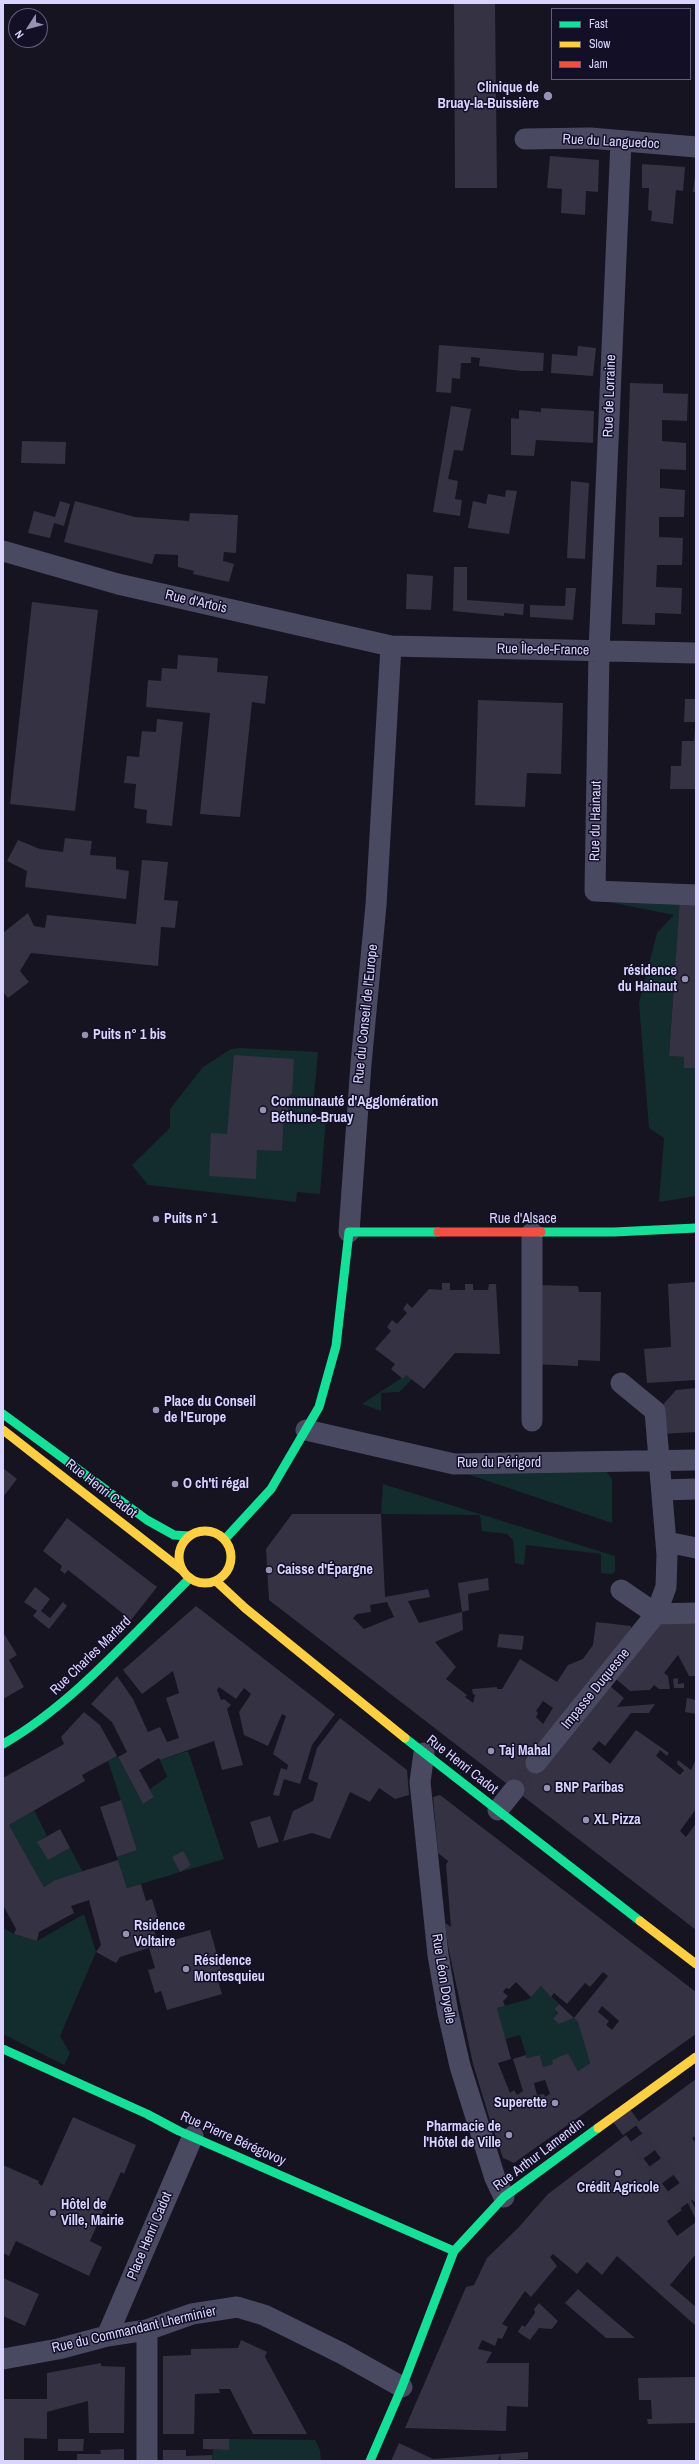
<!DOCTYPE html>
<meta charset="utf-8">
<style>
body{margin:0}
#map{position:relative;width:699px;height:2464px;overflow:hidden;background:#161421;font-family:"Archivo Narrow",sans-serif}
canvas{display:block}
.frame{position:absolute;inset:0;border:4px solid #d9d4ff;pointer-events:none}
.legend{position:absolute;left:551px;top:8px;width:140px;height:72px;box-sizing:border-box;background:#130f26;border:1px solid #625e7d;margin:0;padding:5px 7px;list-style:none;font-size:12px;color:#d9d4ff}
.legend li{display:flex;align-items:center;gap:8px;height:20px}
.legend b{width:20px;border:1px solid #625e7d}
.north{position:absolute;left:8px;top:8px;width:40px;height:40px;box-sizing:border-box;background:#130f26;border:1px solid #625e7d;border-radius:50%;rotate:234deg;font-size:11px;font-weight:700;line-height:16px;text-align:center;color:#d9d4ff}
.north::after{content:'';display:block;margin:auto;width:14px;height:18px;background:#9591b1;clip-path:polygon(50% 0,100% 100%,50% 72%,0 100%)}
</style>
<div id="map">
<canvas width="699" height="2464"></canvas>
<div class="frame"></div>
<ul class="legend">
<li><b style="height:5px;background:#16e098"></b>Fast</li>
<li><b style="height:5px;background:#ffcf43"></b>Slow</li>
<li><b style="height:5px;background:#f24e42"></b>Jam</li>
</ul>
<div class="north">N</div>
</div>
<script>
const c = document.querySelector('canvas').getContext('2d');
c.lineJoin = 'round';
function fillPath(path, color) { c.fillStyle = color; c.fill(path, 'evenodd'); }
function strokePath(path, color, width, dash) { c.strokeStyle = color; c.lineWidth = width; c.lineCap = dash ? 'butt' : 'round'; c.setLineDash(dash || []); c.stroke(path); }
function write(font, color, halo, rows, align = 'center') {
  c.font = font + ' "Archivo Narrow",sans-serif'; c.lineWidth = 3; c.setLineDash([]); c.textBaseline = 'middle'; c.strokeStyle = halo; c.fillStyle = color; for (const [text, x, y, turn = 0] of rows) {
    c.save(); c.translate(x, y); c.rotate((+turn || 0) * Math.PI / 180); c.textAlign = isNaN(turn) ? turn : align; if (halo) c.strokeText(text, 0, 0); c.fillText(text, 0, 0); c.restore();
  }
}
fillPath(new Path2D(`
 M604,901L680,902L669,1056L684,1057V1068H696V1196L659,1202L664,1138L649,1128L639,1003L657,933L674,915Z
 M240,1048L318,1052L312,1117L326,1119L320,1194L297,1192L296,1202L148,1185L132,1165L170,1128V1109L203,1067L231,1049Z
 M406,1375L412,1379L399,1392L381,1393V1411L362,1404Z
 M455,1470L606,1471L612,1479V1523Z
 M383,1484L615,1556V1571L612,1574L601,1573V1554L526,1545L524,1565L515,1563L513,1540L507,1534L482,1531L480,1515L381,1514Z
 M188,1751L224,1859L127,1888L117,1857L137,1850L108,1761L117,1756L143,1804L154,1797L150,1789L167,1777L160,1760Z
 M34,1810L47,1836L38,1842L48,1860L70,1848L83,1872L55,1880L44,1887L9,1825Z
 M84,1914L96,1952L60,2036L70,2053L64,2065L3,2034V1928L14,1934L37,1941Z
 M541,1986L559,2004L554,2009L557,2014L553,2019L559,2024L574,2018L579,2023L590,2063L578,2071L568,2053L553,2060V2064L543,2067L540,2055L527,2058L520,2035L505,2039L497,2008L529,1999Z
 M229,2439L315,2440L320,2450L321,2461H212L213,2450L229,2449Z`), '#132c2d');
fillPath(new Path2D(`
 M454,3H495L497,188H455Z
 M550,156L599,160L598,192L586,191L585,215L561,213L562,189L547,188Z
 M642,164L685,167L683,191L676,190L673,224L651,221L652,211L648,210L649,188H642Z
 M695,175H696V192H693Z
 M439,345L544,353L543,371H522L479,366L480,358L471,357V363H461L460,379L452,378L451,393L436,392Z
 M578,346L596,348L593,376L551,373L552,354L577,356Z
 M630,383L663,384V393L688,394L687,421L662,420V441L686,443V470L660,469V488L685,490L684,517H659V537L683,538L682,565H657L656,587L682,588L681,614L655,613V625L622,624Z
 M451,406L471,409L463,451L454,450L448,479L458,481L455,499L462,500L460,516L433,512Z
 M541,408L594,411L593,443L536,440L534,456L511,455V418L519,419V410L541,412Z
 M22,441L66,442L65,464L21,463Z
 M571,481L589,483L585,559L567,558Z
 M506,490L517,491L509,534L468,528L473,501L486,504L488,494L505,497Z
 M60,501L70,504L64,526L54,523L50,538L28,533L34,511L55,517Z
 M75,501L135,517L189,521L190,513L238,515L236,553L224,552L223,561L234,564L229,582L193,574L194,571L178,567V555L155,554L152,564L64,542Z
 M454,567H467V600L524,604L523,615L504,613V616L453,611Z
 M407,574L433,576L431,610L406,609Z
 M566,588H576L573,620L530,617V605L565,606Z
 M32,602L98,610L75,811L10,804Z
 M178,655L218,658L217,672L268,676L265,704L252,702L240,817L200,814L210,713L146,707L148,680L161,681L162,668L177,669Z
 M685,699H696V722H684Z
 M478,700L563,703L561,774L527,773L525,807L475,805Z
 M157,719L183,722L172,826L146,823L147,810L134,808L136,784L124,783L127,756L139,757L142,731L156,732Z
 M695,728L696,789H670L671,766H681L682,741H694Z
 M65,838L92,841L90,855L116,857V869L129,871L126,899L25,887L27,871L7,861L18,840L40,849L63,852Z
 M142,860L168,862L164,900L178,901L175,928L161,927L158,966L31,953L20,971L29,982L8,998L3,992V933L28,913L34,926L45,928L47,915L136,924Z
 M680,897L696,898V1068H684V1057L669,1056Z
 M234,1055L294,1059L292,1094H290L288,1112L284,1111L282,1151L257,1150L256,1179L209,1176L211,1133L227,1134Z
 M696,1282V1380L647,1383L644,1349L671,1347L668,1284Z
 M442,1283H450V1290H465V1284H473V1290H488L489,1284H496L500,1354L455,1353L424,1389L406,1375L403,1379L391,1369L395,1364L375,1349L391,1331L387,1327L392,1320L397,1324L407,1313L403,1309L407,1303L412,1308L429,1289L442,1290Z
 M535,1285L578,1286L579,1292H601L600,1361L578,1360V1366L533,1364Z
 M696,1388V1432L661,1434L659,1409L676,1390Z
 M3,1468L17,1479L3,1497Z
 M292,1514H381L385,1597L428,1589L430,1597L408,1601L419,1623L462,1612L463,1630L435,1642L456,1667L446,1679L467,1695L465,1697L473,1703L475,1695L473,1694L472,1689L497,1687V1689H502L520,1659L557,1682L568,1665L583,1659L593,1645L596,1622L631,1626L629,1642L610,1686L624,1698L617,1707L655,1704L649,1713H631L605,1746L599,1741L592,1749L610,1764L636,1730L669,1753L667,1756L660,1750L656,1756L680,1775L684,1770L677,1764L678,1760L691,1770L696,1759V1809L680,1831L686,1837L696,1823V1930L269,1600L266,1549ZM387,1602L394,1617L364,1629L353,1618L357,1614L371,1612L370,1605ZM543,1701L553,1708L543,1724L536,1717L538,1713L536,1711Z
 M67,1518L157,1587L131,1620L68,1570L65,1574L60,1570L62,1566L43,1551Z
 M488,1578L489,1590L468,1594L469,1610L462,1612L458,1583Z
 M35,1587L50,1599L41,1611L50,1618L63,1602L67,1606L49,1629L33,1616L37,1611L24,1602Z
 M196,1606L335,1714L312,1745L300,1784L284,1779L279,1796L273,1795L281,1768L287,1770L288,1765L273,1754L286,1716L282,1714L268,1746L244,1735L239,1712L251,1694L244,1688L236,1699L219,1687L217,1690L221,1700L224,1699L231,1705L227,1709L243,1765L222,1770L214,1741L160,1760L159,1758L139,1770L154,1797L143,1804L118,1757L127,1752L112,1722L91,1704L117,1676L133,1699L148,1732L160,1727L167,1742L179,1738L166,1698L179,1693L173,1671L142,1694L123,1670Z
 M696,1619V1676H689L678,1655L664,1673L668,1676L670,1689H659L654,1685L650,1690L630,1691L616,1679L662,1623Z
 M3,1632L17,1655L9,1660L24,1687L3,1699Z
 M499,1634L524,1636L522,1650L497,1647Z
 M678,1678V1684L684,1683V1688H674L673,1679Z
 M687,1698L696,1700V1714L685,1712Z
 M84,1712L100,1725L117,1756L82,1775L85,1781L9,1825L44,1887L55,1880L118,1860L127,1888L141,1884L146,1901L152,1899L159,1922L152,1923L158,1944L210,1930L222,1972L216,1974L222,1994L167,2010L161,1991L155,1993L148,1970L155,1968L149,1948L120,1957L116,1963L96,1952L101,1945L89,1900L71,1906L74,1913L39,1932L37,1941L14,1934L16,1929L3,1905V1778L64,1744L61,1737Z
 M340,1718L407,1770L409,1795L395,1799L379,1788L370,1802L350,1792L330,1839L312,1833L283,1841L293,1811L313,1801L318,1783L308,1779L317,1748Z
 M440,1795L696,1992V2034L514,2163L503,2158L489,2117L473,2064L448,1946L445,1923L451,1927L446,1865L448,1861L438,1853L433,1797ZM603,1972L608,1976L574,2018L578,2022L590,2063L578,2071L568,2053L552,2060L553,2064L543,2067L540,2055L527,2058L526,2055L513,2059L523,2091L517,2095L514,2090L510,2093L498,2063L511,2059L497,2008L505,2006L503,2001L508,1996L503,1992L506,1988L509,1989L516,1982L531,1997L541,1986L551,1997L554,1993L567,2004L585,1983L590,1987ZM602,2006L619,2021L612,2030L606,2025L609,2021L598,2012ZM545,2080L550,2094L545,2097L544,2094L537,2095L534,2083Z
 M121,1800L137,1850L117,1857L100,1807Z
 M270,1816L279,1842L258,1848L250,1822Z
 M60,1829L70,1848L48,1860L37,1842Z
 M183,1851L191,1865L180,1872L172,1857Z
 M559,2004L574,2018L559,2024L553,2019L558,2013L554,2009Z
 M696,2079V2136L692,2138L696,2143V2201L694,2202L635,2124Z
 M73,2117L136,2145L124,2174L121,2172L90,2241L102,2247L89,2276L16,2241L9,2256L3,2253V2165L39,2181L38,2183L42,2186Z
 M626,2135L682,2210L667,2221L677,2236L696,2222V2254L670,2285L696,2307V2326L617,2256L602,2275L587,2262L577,2274L553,2254L550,2257L557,2266L531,2297L525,2291L502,2324L508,2327L502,2339L498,2338L495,2346L482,2340L478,2349L492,2352L486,2363H529L528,2407L507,2406L506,2431L405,2428L466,2287L474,2285L487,2258L518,2228L548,2194Z
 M3,2278L39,2294L25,2326L3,2316Z
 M578,2289L589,2299L635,2338H606L565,2303Z
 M539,2303L558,2321L552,2329L539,2328L530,2340L518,2332L522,2325L525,2327L535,2313L534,2309Z
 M241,2340L267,2352L265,2357L307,2434H253L230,2389H219L220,2393L195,2394L194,2434H163V2356L191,2355V2349L238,2348Z
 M101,2363V2366L125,2367L124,2433H89L88,2401L47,2412V2439L24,2438V2461H3V2399H47V2373Z
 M696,2377V2423L648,2424L647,2419H652L651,2400H639L638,2378Z
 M58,2439H84L83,2451H58Z
 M203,2439H229V2450L203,2449Z
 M399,2443L433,2459L500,2454L498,2461H391Z
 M124,2449V2461H77V2454H101L100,2450Z
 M163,2450H186V2456L212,2455V2461H163Z
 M528,2452V2459L501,2461L500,2454Z`), '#343243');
strokePath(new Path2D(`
 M514,1790L536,1763
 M619,2112L692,2212L696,2210`), '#333142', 21, [21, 10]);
strokePath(new Path2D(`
 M525,139L590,138L696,147
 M621,141L599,651L595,891L696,895
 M3,551L118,584L391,646L696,653
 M349,1232L361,1064L376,905L391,646
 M532,1421V1233
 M306,1430L454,1464L696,1460
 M662,1490L696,1489
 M667,1542L696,1548
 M621,1590L656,1614L696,1613
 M424,1753L420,1782L438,1955L448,2013L460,2066L495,2178L504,2197
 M536,1763L656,1614L666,1587L667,1555L655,1411L621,1383
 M498,1810L514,1790
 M147,2330V2461
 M107,2336L193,2136
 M3,2359L58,2349L107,2336L147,2330L192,2314L237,2307L264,2315L341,2353L402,2387`), '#4a4962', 21);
strokePath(new Path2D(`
 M541,1232H614L696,1228
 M3,1414L147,1520L174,1535L189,1536
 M225,1539L271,1489L319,1407L336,1346L349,1232H438
 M405,1738L640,1921
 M3,1744C72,1705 133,1634 190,1578
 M3,2049L147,2114L179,2131L454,2251
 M370,2461L402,2387L454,2251L504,2197L598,2128`), '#16e098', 9);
strokePath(new Path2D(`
 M3,1430L182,1570
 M179 1557a26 26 0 1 1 52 0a26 26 0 1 1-52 0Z
 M216,1581L245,1608L405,1738
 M640,1921L696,1964
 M598,2128L696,2057`), '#ffcf43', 9);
strokePath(new Path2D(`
 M438,1232H541`), '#f24e42', 9);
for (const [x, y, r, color] of [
 [548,96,5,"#9591b1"],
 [685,979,4,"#9591b1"],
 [85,1035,4,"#9591b1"],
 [263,1110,4,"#9591b1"],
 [156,1219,4,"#9591b1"],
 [156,1410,4,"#9591b1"],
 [175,1484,4,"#9591b1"],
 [269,1570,4,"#9591b1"],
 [491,1751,4,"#9591b1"],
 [547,1788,4,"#9591b1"],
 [586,1820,4,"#9591b1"],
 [126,1934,4,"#9591b1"],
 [186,1969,4,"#9591b1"],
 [555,2103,4,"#9591b1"],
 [509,2135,4,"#9591b1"],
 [618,2173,4,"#9591b1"],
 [53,2213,4,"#9591b1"]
]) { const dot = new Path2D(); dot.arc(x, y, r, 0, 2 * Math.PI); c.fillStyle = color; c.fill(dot); strokePath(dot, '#130f26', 1.5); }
write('bold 14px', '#d9d4ff', '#130f26', [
 ["Clinique de",539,88,"right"],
 ["Bruay-la-Buissière",539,104,"right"],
 ["résidence",677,971,"right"],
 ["du Hainaut",677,987,"right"],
 ["Puits n° 1 bis",93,1035],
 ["Communauté d'Agglomération",271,1102],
 ["Béthune-Bruay",271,1118],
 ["Puits n° 1",164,1219],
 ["Place du Conseil",164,1402],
 ["de l'Europe",164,1418],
 ["O ch'ti régal",183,1484],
 ["Caisse d'Épargne",277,1570],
 ["Taj Mahal",499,1751],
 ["BNP Paribas",555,1788],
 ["XL Pizza",594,1820],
 ["Rsidence",134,1926],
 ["Voltaire",134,1942],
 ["Résidence",194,1961],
 ["Montesquieu",194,1977],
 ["Superette",547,2103,"right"],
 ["Pharmacie de",501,2127,"right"],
 ["l'Hôtel de Ville",501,2143,"right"],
 ["Crédit Agricole",618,2188,"center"],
 ["Hôtel de",61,2205],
 ["Ville, Mairie",61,2221]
], 'left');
write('14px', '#d9d4ff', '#130f26', [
 ["Rue du Languedoc",611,142,3],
 ["Rue de Lorraine",610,396,-88],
 ["Rue d'Artois",196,602,13],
 ["Rue Île-de-France",543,650,1],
 ["Rue du Hainaut",596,821,-89],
 ["Rue du Conseil de l'Europe",366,1014,-84],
 ["Rue d'Alsace",523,1219],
 ["Rue du Périgord",499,1463],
 ["Rue Henri Cadot",101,1489,38],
 ["Rue Charles Marlard",91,1656,-44],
 ["Impasse Duquesne",596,1689,-51],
 ["Rue Henri Cadot",462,1765,38],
 ["Rue Léon Doyelle",443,1979,81],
 ["Rue Pierre Bérégovoy",233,2139,24],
 ["Rue Arthur Lamendin",539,2155,-37],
 ["Place Henri Cadot",150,2236,-67],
 ["Rue du Commandant Lherminier",134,2330,-13]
]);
</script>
